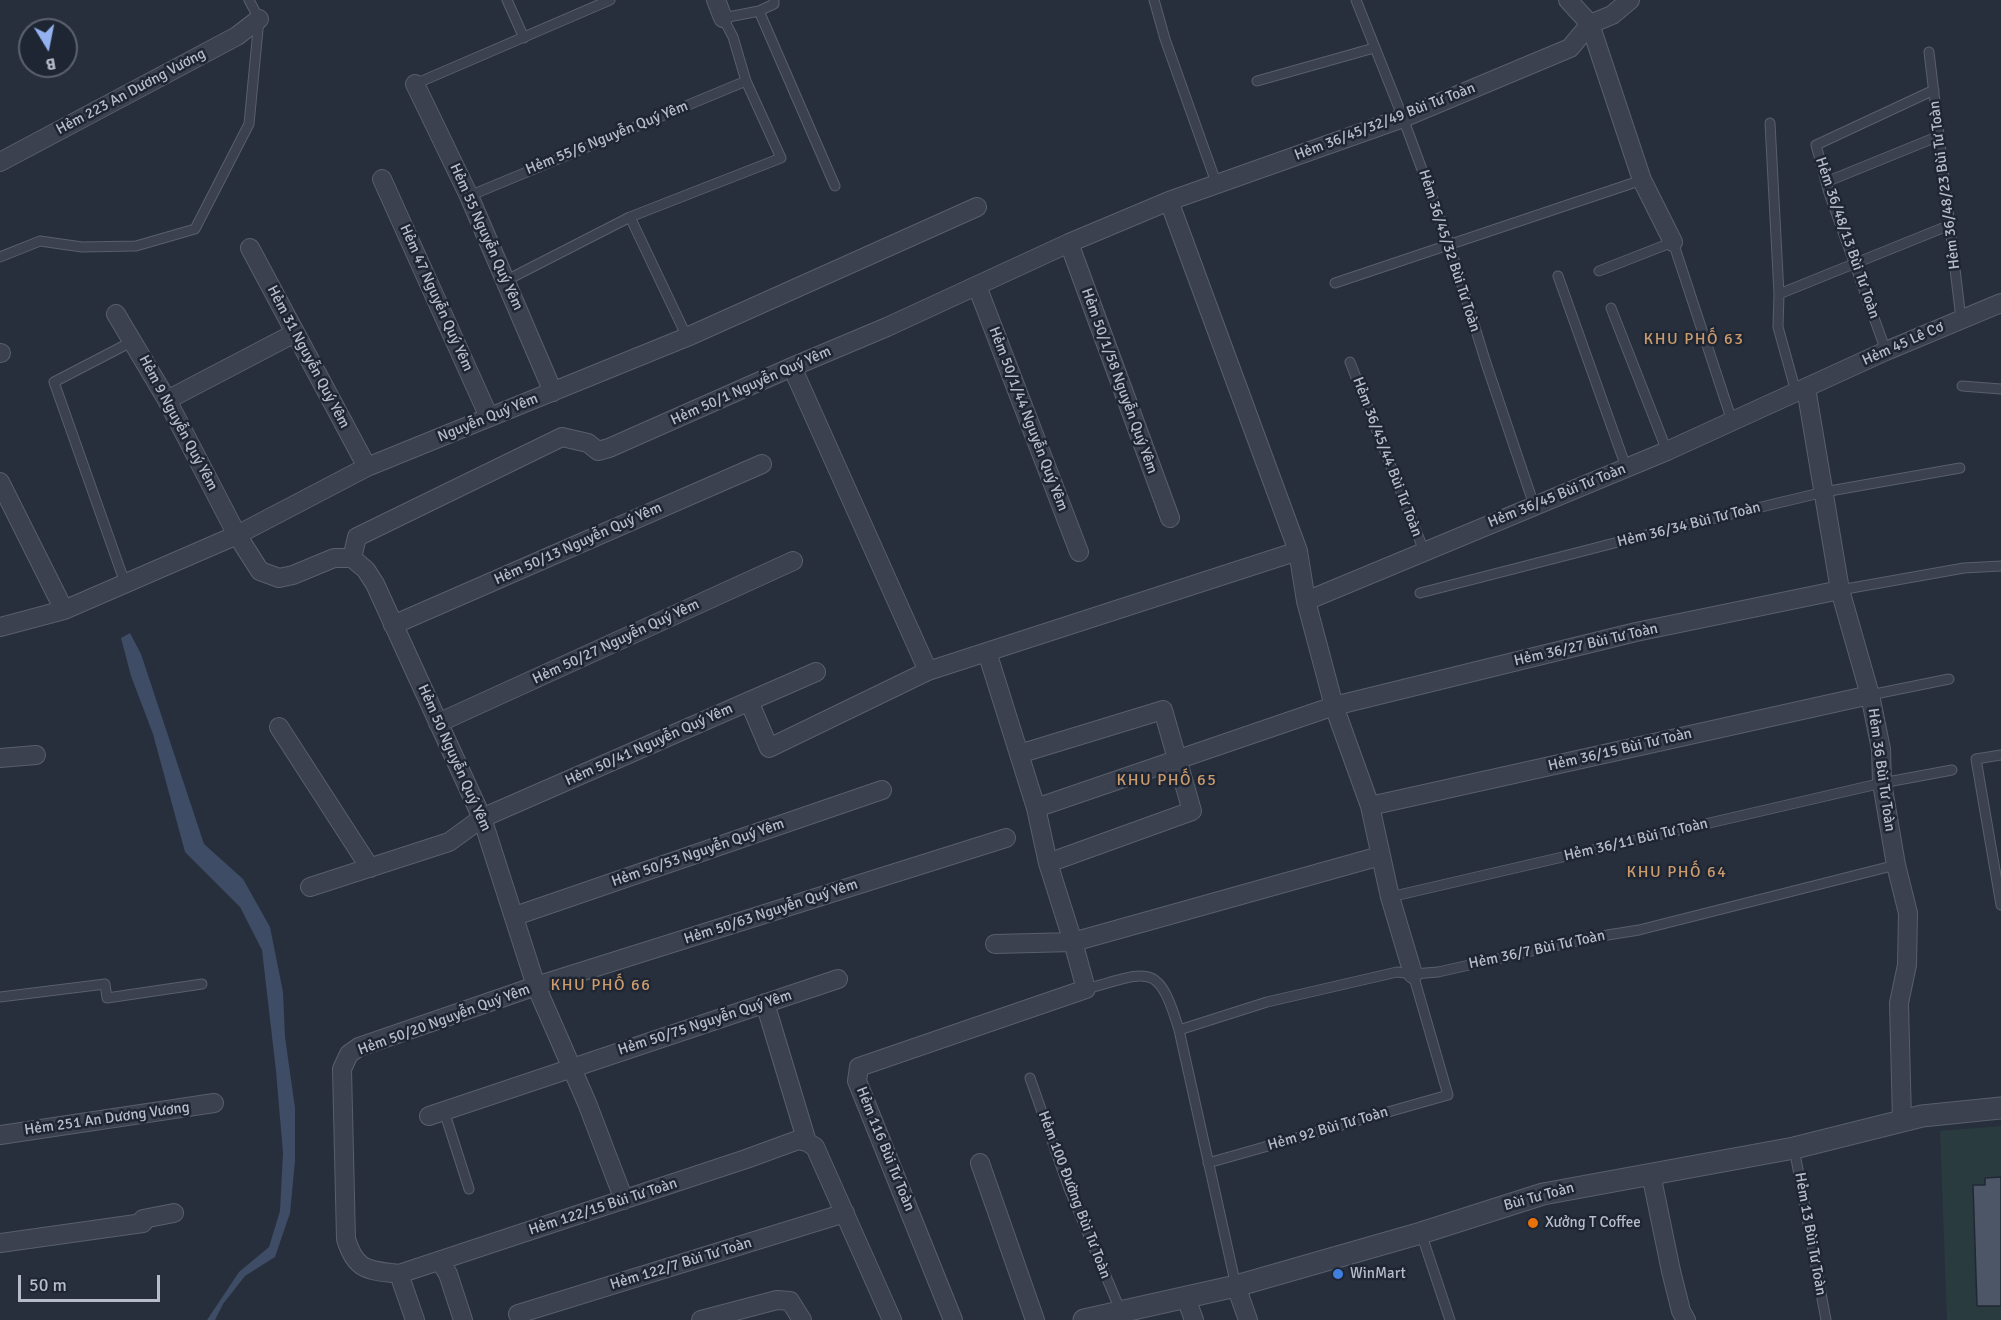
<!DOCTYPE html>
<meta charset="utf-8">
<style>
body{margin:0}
#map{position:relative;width:2001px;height:1320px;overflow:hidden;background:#272f3d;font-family:Signika,sans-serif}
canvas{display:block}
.north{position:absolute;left:18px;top:18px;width:60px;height:60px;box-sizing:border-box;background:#1f2633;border:2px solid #5c626f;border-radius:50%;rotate:170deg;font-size:16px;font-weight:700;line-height:24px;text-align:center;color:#b7bdc8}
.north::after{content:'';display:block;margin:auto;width:21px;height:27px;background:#94b2f0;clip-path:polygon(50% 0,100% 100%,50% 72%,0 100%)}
.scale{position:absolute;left:18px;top:1275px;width:142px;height:27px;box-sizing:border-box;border:3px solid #b7bdc8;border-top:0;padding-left:8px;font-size:18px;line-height:21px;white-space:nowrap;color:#b7bdc8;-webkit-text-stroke:4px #1f2633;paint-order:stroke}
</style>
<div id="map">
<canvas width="2001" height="1320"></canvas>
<div class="north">B</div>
<div class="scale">50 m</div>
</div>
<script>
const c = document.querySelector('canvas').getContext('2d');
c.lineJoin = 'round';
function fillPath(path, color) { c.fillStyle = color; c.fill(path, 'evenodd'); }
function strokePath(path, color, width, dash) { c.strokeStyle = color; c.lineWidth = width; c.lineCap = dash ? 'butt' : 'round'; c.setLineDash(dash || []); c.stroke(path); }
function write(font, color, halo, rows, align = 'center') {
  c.font = font + ' Signika,sans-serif'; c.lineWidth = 5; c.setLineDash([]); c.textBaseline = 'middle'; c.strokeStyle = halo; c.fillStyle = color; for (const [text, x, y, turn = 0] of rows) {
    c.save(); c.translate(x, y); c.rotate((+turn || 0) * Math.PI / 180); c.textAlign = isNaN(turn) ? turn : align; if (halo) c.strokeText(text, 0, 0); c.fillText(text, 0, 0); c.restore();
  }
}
fillPath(new Path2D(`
 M2001,1126V1320H1947L1940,1131Z`), '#293b3e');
fillPath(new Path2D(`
 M130,633L141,654L204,844L243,879L270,927L283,992L285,1037L295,1108V1161L290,1213L275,1257L245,1276L223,1304L215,1320H207L239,1272L269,1247L280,1211L283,1153L276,1071L262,950L240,907L185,852L153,734L131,676L121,638Z`), '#3e4c65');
const building = new Path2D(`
 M2001,1177V1306H1977L1973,1185H1985V1178Z`);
fillPath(building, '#4d5666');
strokePath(building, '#212835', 1.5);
const service = new Path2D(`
 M507,0L524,38
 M1154,0L1165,39L1217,185
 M1356,0L1403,118L1449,243L1486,363L1534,505
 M759,11L774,4V0
 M1929,52L1961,319
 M1257,81L1374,48
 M415,84L610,0
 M1770,123L1779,294L1778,327L1796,392
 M1826,182L1939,136
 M469,196L746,81
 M630,217L687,337
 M0,257L40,241L82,247L136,246L195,229L249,124L259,19L249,0
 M1599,271L1673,242L1732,421
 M1558,276L1626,467
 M505,281L630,217L781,158L746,81L733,37L723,18L759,11L835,186
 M1335,283L1642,180
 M1779,294L1950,225
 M1611,308L1667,451
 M1886,351L1829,193L1816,145L1934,90
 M1350,362L1424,551
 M1962,386L2001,389
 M125,583L54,382L133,341
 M1840,590L1964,568L2001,566
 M1420,593L1665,530L1824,492L1960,468
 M1870,695L1949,679
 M2001,755L1976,759L2001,905
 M1390,897L1882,783L1952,770
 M1086,989C1149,972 1158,960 1179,1030L1236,1286
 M0,997L105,984L107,998L202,984
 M1179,1030L1267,1002L1397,972L1413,974L1438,972L1595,937L1639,930L1896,865
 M1030,1078L1068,1186L1121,1312
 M444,1111L469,1189
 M1794,1148L1826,1320
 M1208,1163L1448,1095L1413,974
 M1421,1233L1450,1320`);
const minor = new Path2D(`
 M716,0L723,18
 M1568,0L1590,24L1642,180L1673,242
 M415,84L469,196L553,392
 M0,162L237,36L259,19
 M382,179L489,417
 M1169,201L1298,551L1306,601L1334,706L1370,806L1390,897L1413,974
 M1069,243L1170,518
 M250,248L367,467
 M977,286L1079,552
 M116,314L167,400L237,535L260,571L279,578L293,575L334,558H352L366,570L375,584L482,818L536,986L587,1103L624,1200
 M0,353H1
 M792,367L928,671
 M1806,388L1840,590L1870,695L1881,749L1882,783L1896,865L1908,913L1907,965L1899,1003L1902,1120
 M167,400L295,333
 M0,482L64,610
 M352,558L357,537L562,437L588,443L598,451L609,448L792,367L887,327L1069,243L1169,201L1403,118L1570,48L1590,24L1612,15L1630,0
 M1306,601L1667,451L1886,351L2001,303
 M393,625L762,464
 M0,627L64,610L237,535L367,467L687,337L977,207
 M987,652L1036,808L1048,863L1073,942L1380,856
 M749,701L769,748L928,671L1298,551
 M438,723L793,561
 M279,727L370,868
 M1019,754L1163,710L1192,811L1048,863
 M0,758L36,755
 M1370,806L1870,695
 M1036,808L1334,706L1636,632L1840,590
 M310,887L449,842L482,818L816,672
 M515,916L882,790
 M765,1003L807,1142L815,1147L892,1320
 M429,1116L838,979
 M0,1135L214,1103
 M807,1142L798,1140L746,1159L399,1274C369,1270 356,1272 346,1239L342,1069L349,1054L359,1047L536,986L1006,838
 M980,1163L1035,1320
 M1651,1174L1671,1271L1681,1311L1686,1320
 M0,1243L143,1223V1219L174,1213
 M440,1261L448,1274L463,1320
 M399,1274L415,1320
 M1236,1286L1248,1320
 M1186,1298L1194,1320
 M518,1314L845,1213
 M701,1320L777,1300L790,1301L802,1320
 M953,1320L857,1081L859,1067L1086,989L1073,942L995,944`);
const tertiary = new Path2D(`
 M1084,1320L1236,1286L1421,1233L1543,1194L1794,1148L1922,1116L2001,1108`);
strokePath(service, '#595f6b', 11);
strokePath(minor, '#595f6b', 20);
strokePath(tertiary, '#595f6b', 23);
strokePath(service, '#3b414e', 9);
strokePath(minor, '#3b414e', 18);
strokePath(tertiary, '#3b414e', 21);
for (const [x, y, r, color] of [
 [1533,1223,6,"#e8710a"],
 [1338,1274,6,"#3f7fe0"]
]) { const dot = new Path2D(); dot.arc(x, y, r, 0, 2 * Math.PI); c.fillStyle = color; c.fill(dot); strokePath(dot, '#1f2633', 2); }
write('15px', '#b7bdc8', '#1f2633', [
 ["Hẻm 223 An Dương Vương",131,92,-28],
 ["Hẻm 36/45/32/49 Bùi Tư Toàn",1385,122,-21],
 ["Hẻm 55/6 Nguyễn Quý Yêm",607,138,-22],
 ["Hẻm 36/48/23 Bùi Tư Toàn",1945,185,-97],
 ["Hẻm 55 Nguyễn Quý Yêm",486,237,66],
 ["Hẻm 36/48/13 Bùi Tư Toàn",1847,238,71],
 ["Hẻm 36/45/32 Bùi Tư Toàn",1449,251,72],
 ["Hẻm 47 Nguyễn Quý Yêm",436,298,66],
 ["Hẻm 45 Lê Cơ",1903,344,-24],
 ["Hẻm 31 Nguyễn Quý Yêm",308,357,62],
 ["Hẻm 50/1/58 Nguyễn Quý Yêm",1119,381,70],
 ["Hẻm 50/1 Nguyễn Quý Yêm",751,386,-24],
 ["Nguyễn Quý Yêm",488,418,-22],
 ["Hẻm 50/1/44 Nguyễn Quý Yêm",1028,419,69],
 ["Hẻm 9 Nguyễn Quý Yêm",178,423,62],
 ["Hẻm 36/45/44 Bùi Tư Toàn",1387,457,69],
 ["Hẻm 36/45 Bùi Tư Toàn",1557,496,-22],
 ["Hẻm 36/34 Bùi Tư Toàn",1689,525,-14],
 ["Hẻm 50/13 Nguyễn Quý Yêm",578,544,-24],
 ["Hẻm 50/27 Nguyễn Quý Yêm",616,642,-25],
 ["Hẻm 36/27 Bùi Tư Toàn",1586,645,-13],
 ["Hẻm 50/41 Nguyễn Quý Yêm",649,745,-24],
 ["Hẻm 36/15 Bùi Tư Toàn",1620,750,-13],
 ["Hẻm 50 Nguyễn Quý Yêm",454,758,66],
 ["Hẻm 36 Bùi Tư Toàn",1881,770,82],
 ["Hẻm 36/11 Bùi Tư Toàn",1636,840,-13],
 ["Hẻm 50/53 Nguyễn Quý Yêm",698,853,-19],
 ["Hẻm 50/63 Nguyễn Quý Yêm",771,912,-18],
 ["Hẻm 36/7 Bùi Tư Toàn",1537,950,-12],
 ["Hẻm 50/20 Nguyễn Quý Yêm",444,1020,-20],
 ["Hẻm 50/75 Nguyễn Quý Yêm",705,1023,-18],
 ["Hẻm 251 An Dương Vương",107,1119,-8],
 ["Hẻm 92 Bùi Tư Toàn",1328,1129,-16],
 ["Hẻm 116 Bùi Tư Toàn",885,1149,68],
 ["Hẻm 100 Đường Bùi Tư Toàn",1074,1195,69],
 ["Bùi Tư Toàn",1539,1197,-15],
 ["Hẻm 122/15 Bùi Tư Toàn",603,1207,-18],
 ["Hẻm 13 Bùi Tư Toàn",1810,1234,80],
 ["Hẻm 122/7 Bùi Tư Toàn",681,1264,-17]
]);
write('15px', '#b7bdc8', '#1f2633', [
 ["Xưởng T Coffee",1545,1223],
 ["WinMart",1350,1274]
], 'left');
c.letterSpacing = '1.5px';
write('16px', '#cd9c6d', '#1f2633', [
 ["KHU PHỐ 63",1694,340],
 ["KHU PHỐ 65",1167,781],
 ["KHU PHỐ 64",1677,873],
 ["KHU PHỐ 66",601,986]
]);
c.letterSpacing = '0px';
</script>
